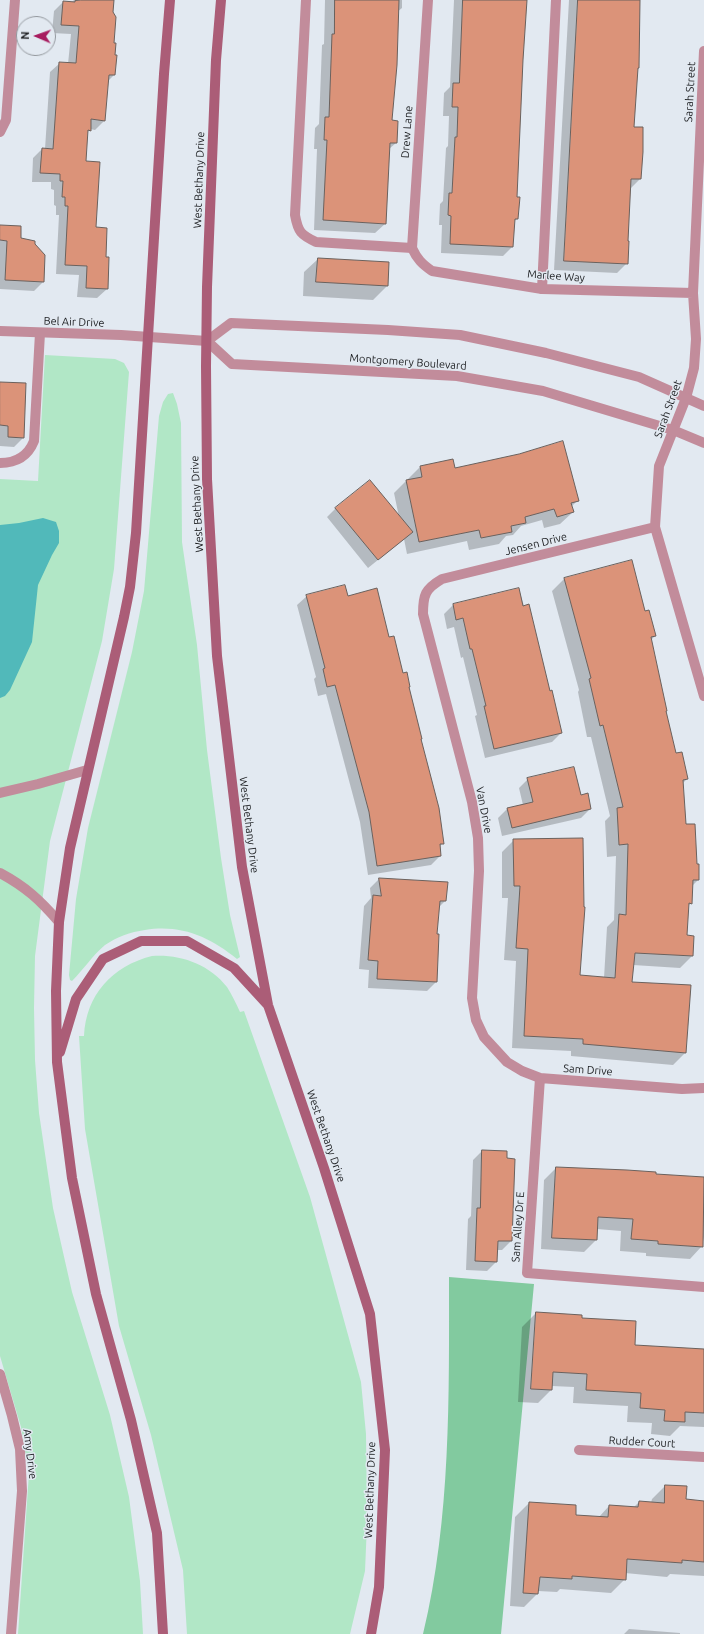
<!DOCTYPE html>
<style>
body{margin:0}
#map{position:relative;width:704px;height:1634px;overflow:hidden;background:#e2e9f1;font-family:Ubuntu,sans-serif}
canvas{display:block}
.north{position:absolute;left:16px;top:16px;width:40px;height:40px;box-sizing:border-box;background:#e2e9f1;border:1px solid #93989e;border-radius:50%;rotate:272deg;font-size:11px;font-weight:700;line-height:16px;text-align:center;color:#1c1e21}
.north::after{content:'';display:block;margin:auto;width:14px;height:18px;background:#a71c5f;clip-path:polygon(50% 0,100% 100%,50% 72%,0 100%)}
</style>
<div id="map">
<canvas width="704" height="1634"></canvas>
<div class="north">N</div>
</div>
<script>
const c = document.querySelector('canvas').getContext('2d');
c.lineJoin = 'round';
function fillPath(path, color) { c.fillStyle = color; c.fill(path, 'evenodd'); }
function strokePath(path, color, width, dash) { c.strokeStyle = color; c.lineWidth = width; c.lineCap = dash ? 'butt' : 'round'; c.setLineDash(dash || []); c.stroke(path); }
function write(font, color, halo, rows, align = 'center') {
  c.font = font + ' Ubuntu,sans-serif'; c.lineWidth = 3; c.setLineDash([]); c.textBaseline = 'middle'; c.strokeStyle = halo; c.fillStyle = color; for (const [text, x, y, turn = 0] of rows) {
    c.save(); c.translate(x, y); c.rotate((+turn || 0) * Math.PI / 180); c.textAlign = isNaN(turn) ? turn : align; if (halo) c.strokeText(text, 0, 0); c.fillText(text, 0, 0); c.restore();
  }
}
fillPath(new Path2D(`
 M45,355L115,359L124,363L129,372L114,569L102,641L50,841L35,956L34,1008L35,1060L39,1113L53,1208L72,1292L110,1415L129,1497L140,1581L143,1634H18L29,1473L21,1427L0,1356V479L38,481Z
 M173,393L177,404L181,423L182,542L197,645L207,750L221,858L230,915L240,957L237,959C210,937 181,924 145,930C130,932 117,937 105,945C92,956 84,969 72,981L70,980L69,975L76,899L88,828L132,652L144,591L159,416L163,402L168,394Z
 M152,956C180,954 209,964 227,987C232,995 236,1003 240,1012L244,1011L310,1197L361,1382L366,1434L367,1524L365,1571L350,1634H187L183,1570L151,1435L119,1326L85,1129L79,1036H84C86,995 112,966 152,956Z`), '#b1e7c6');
fillPath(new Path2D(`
 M449,1277L534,1284L501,1634H423C451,1517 449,1396 449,1277Z`), '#82ca9f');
fillPath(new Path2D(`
 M43,518L56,522L59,531V543L52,555L38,585L32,642L10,690L5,696L0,698V525L19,523Z`), '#51b9ba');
fillPath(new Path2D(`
 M74,0H113L114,75L107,82L105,120L95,130L90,129L87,133L85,162L95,228L104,258H108L107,289L97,298L77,297L79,275L56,274L59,215H56V206L54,205V190L51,189V182H32L33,158L42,149H45L50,72L60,63L68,64L71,34L52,33L54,11L63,2H72Z
 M325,0H402V8L397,12L390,121L396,143L389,149L386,223L375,233L314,230L317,149H314L315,128L319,124L322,45L324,44Z
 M454,0H525L516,198L517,219L513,222L512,247L503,256L441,253L442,225H439L440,204L443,201L446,148L448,146L449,116H443L444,93L450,87Z
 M569,0H640L633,128L640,179L630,189L627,263L617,273L554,270Z
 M0,227L19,239L43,282L34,291L0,289Z
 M318,259L388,263L387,286L373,300L303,296L304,272Z
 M0,383L23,438L14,447L0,446Z
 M452,460L454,469L578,500L571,507L573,512L560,524L544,528L542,520L521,526L513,535L506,536L499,544L469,550L467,541L407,554L404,539L368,568L327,517L336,508L399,517L394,493L420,467Z
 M631,561L645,612L655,636L651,640L675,755L687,779L682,784L685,825L698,880L692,886L691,903L687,907L686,936L692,956L680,968L633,965L631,982L685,1053L673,1065L571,1056V1051L512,1048L516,961L504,960L508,898H502V852L514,840L579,976L604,978L607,927L614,920L616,856L607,857L605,821L610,816L591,737H587L578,692L579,690L552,591L564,579Z
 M519,589L561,733L552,742L485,758L475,716L477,715L463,657L461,658L454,627L447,629L444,614L453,605Z
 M307,596L347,597L389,638L408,688L443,843L439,847L440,856L431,865L368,875L360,822L326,694L318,696L314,679L316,677L297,605Z
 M528,779L580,796L590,809L581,818L502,836L498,818L507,809L523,805L519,788Z
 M379,879L447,883L445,901L438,908L436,935V982L427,991L368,988L369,970L359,969L364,906L371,898L370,888Z
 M482,1151L511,1241L502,1250H497L496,1262L487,1271L466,1270L468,1219L471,1216L473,1160Z
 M556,1168L704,1178V1237L702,1246L690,1259L646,1256V1253L620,1251L621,1231L597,1229L596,1240L584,1252L541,1249L544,1180Z
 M536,1313L581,1319L634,1346L704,1350V1427L680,1426L670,1436L651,1434L652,1423L627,1422L628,1406L573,1403L574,1387L552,1386L551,1390L538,1403L518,1402L522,1327Z
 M665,1486L685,1500L704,1502V1576L670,1574L667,1577L625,1573V1579L611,1593L560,1589L557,1592L538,1591V1593L524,1607L510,1606L515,1517L529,1503L574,1516L599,1517L609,1506L633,1508L639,1502L651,1503L652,1499Z
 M629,1629L680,1633V1634H624Z`), '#0003');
const building = new Path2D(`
 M81,0H114L113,12L116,17L114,43H116L115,55H117L115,75H109L105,121L91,119V131L88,130L86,161L100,162L96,227L107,228L106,257H109L108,289L86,288L87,266L65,265L68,206H65V197H62L63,181H60V174L40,173L42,148L53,149L59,62L76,63L79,26L61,25L63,1L75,2V1Z
 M335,0H399L397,65L392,120L398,121L397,143H390L386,224L323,220L327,140H324L325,117H329L332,34H334Z
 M463,0H527L523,60L517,197H520L518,219H515L513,247L450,244L451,216L448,215L449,193H452L455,137H457L458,107H452L453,83H459Z
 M578,0H640L639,68H638L634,127H643V152L641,179H631L628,241H629L628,264L564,261Z
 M0,225L21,226V238L35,241V244L45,255L44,282L5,280L7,241L0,240Z
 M318,258L389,262L388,286L316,282Z
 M0,382L26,383L24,438L8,437V426L0,425Z
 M563,441L579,501L571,503L574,512L557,517L554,509L525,517L526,523L511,526L512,532L481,538L479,530L419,542L406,480L422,477L420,466L453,459L455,468L519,454Z
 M370,480L413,532L378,560L335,508Z
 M632,560L645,611L649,610L656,636L651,637L667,711H666L676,753L682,752L688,779L683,780L686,824H695L697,864H699V880H693L692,904L689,903L687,935L694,936L693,956L635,953L632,982L691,985L686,1053L583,1044V1039L524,1036L528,949L516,948L520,886H514L513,839L583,838L584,907H585L580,975L615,978L619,914L626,915L628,844L619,845L617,808L623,807L603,725L600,726L589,679L591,678L564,578Z
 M345,585L348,596L377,588L389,637L394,636L403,673L407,672L410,687H409L422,739H421L439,808L444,844H440L441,856L377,866L369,812L335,685L327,687L323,669L325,668L306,595Z
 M519,588L523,606L529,604L550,691L552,690L562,733L494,749L484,706H486L472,649H470L463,618L456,620L453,604Z
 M574,767L581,795L588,793L591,809L512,828L507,808L533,802L527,778Z
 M379,878L448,882L446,901H440L437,934H439L437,982L377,979L378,961L368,960L373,895L381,896Z
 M482,1150L507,1151V1158L515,1159L512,1241H498L497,1262L475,1261L477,1208H480Z
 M556,1167L627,1170L656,1172V1174L704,1177L703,1247L658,1244V1241L631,1239L633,1219L598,1217L597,1240L552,1238Z
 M536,1312L582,1315V1318L636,1321L635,1345L704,1349V1413L685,1412V1422L664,1421L665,1410L640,1408L641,1393L586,1390L587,1374L553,1372L552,1390L531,1389Z
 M665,1485L687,1486L686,1499L704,1501V1562L682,1560V1563L627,1559L626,1580L572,1576V1579L540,1577L538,1594L523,1593L529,1502L576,1505V1515L608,1517L609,1505L638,1507L639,1501L664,1503Z`);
fillPath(building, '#db9379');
strokePath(building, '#6a615d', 1);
strokePath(new Path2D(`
 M306,0L295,215C298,232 301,235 316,242L412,248
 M542,289L556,0
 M0,463C17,463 28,456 34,441L40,333`), '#c28c9b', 10);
strokePath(new Path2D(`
 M428,0L412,248C417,259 422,264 432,271L542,289L693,293
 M704,51L693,293L696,339L694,368L686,398L659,466L655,527L704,696
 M0,132L6,120L15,0
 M655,527L442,579C425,589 423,595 423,614L472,802L478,838L479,871L472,998L476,1020L484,1037L507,1062L522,1071L540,1078L682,1089L704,1088
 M540,1078L527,1273L704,1287
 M0,1374L12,1416L20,1449L22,1491L11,1634
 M579,1450L704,1457`), '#c28c9b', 10);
strokePath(new Path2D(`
 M0,331L121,335L207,341L232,364L457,376L543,391L673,430L704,443
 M207,341L231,323L388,330L460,335L546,353L639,377L704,406
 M0,793L38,784L87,770
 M0,873C26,887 40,900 59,922`), '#c28c9b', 10);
strokePath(new Path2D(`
 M221,0L216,60L207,287L206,366L207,479L217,656L242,867L268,1005L324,1168L370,1314L385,1450L379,1587L371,1634
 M60,1052L76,999L103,959L141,941H187L234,968L268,1005
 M163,1634L157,1533L131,1420L96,1294L72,1178L57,1062L56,991L59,922L70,848L124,617L130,587L136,533L164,74L170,0`), '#ab5d77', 10);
write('11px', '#1c1e21', '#e2e9f1', [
 ["Sarah Street",690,92,-87],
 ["Drew Lane",407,132,-86],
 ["West Bethany Drive",199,180,-88],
 ["Marlee Way",556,276,4],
 ["Bel Air Drive",74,322,2],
 ["Montgomery Boulevard",408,362,4],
 ["Sarah Street",668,409,-70],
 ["West Bethany Drive",197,504,-93],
 ["Jensen Drive",536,544,-14],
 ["Van Drive",484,810,79],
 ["West Bethany Drive",249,825,83],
 ["Sam Drive",588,1070,4],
 ["West Bethany Drive",326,1136,71],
 ["Sam Alley Dr E",518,1227,-86],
 ["Rudder Court",642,1442,3],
 ["Amy Drive",30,1454,83],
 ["West Bethany Drive",370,1490,-88]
]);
</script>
